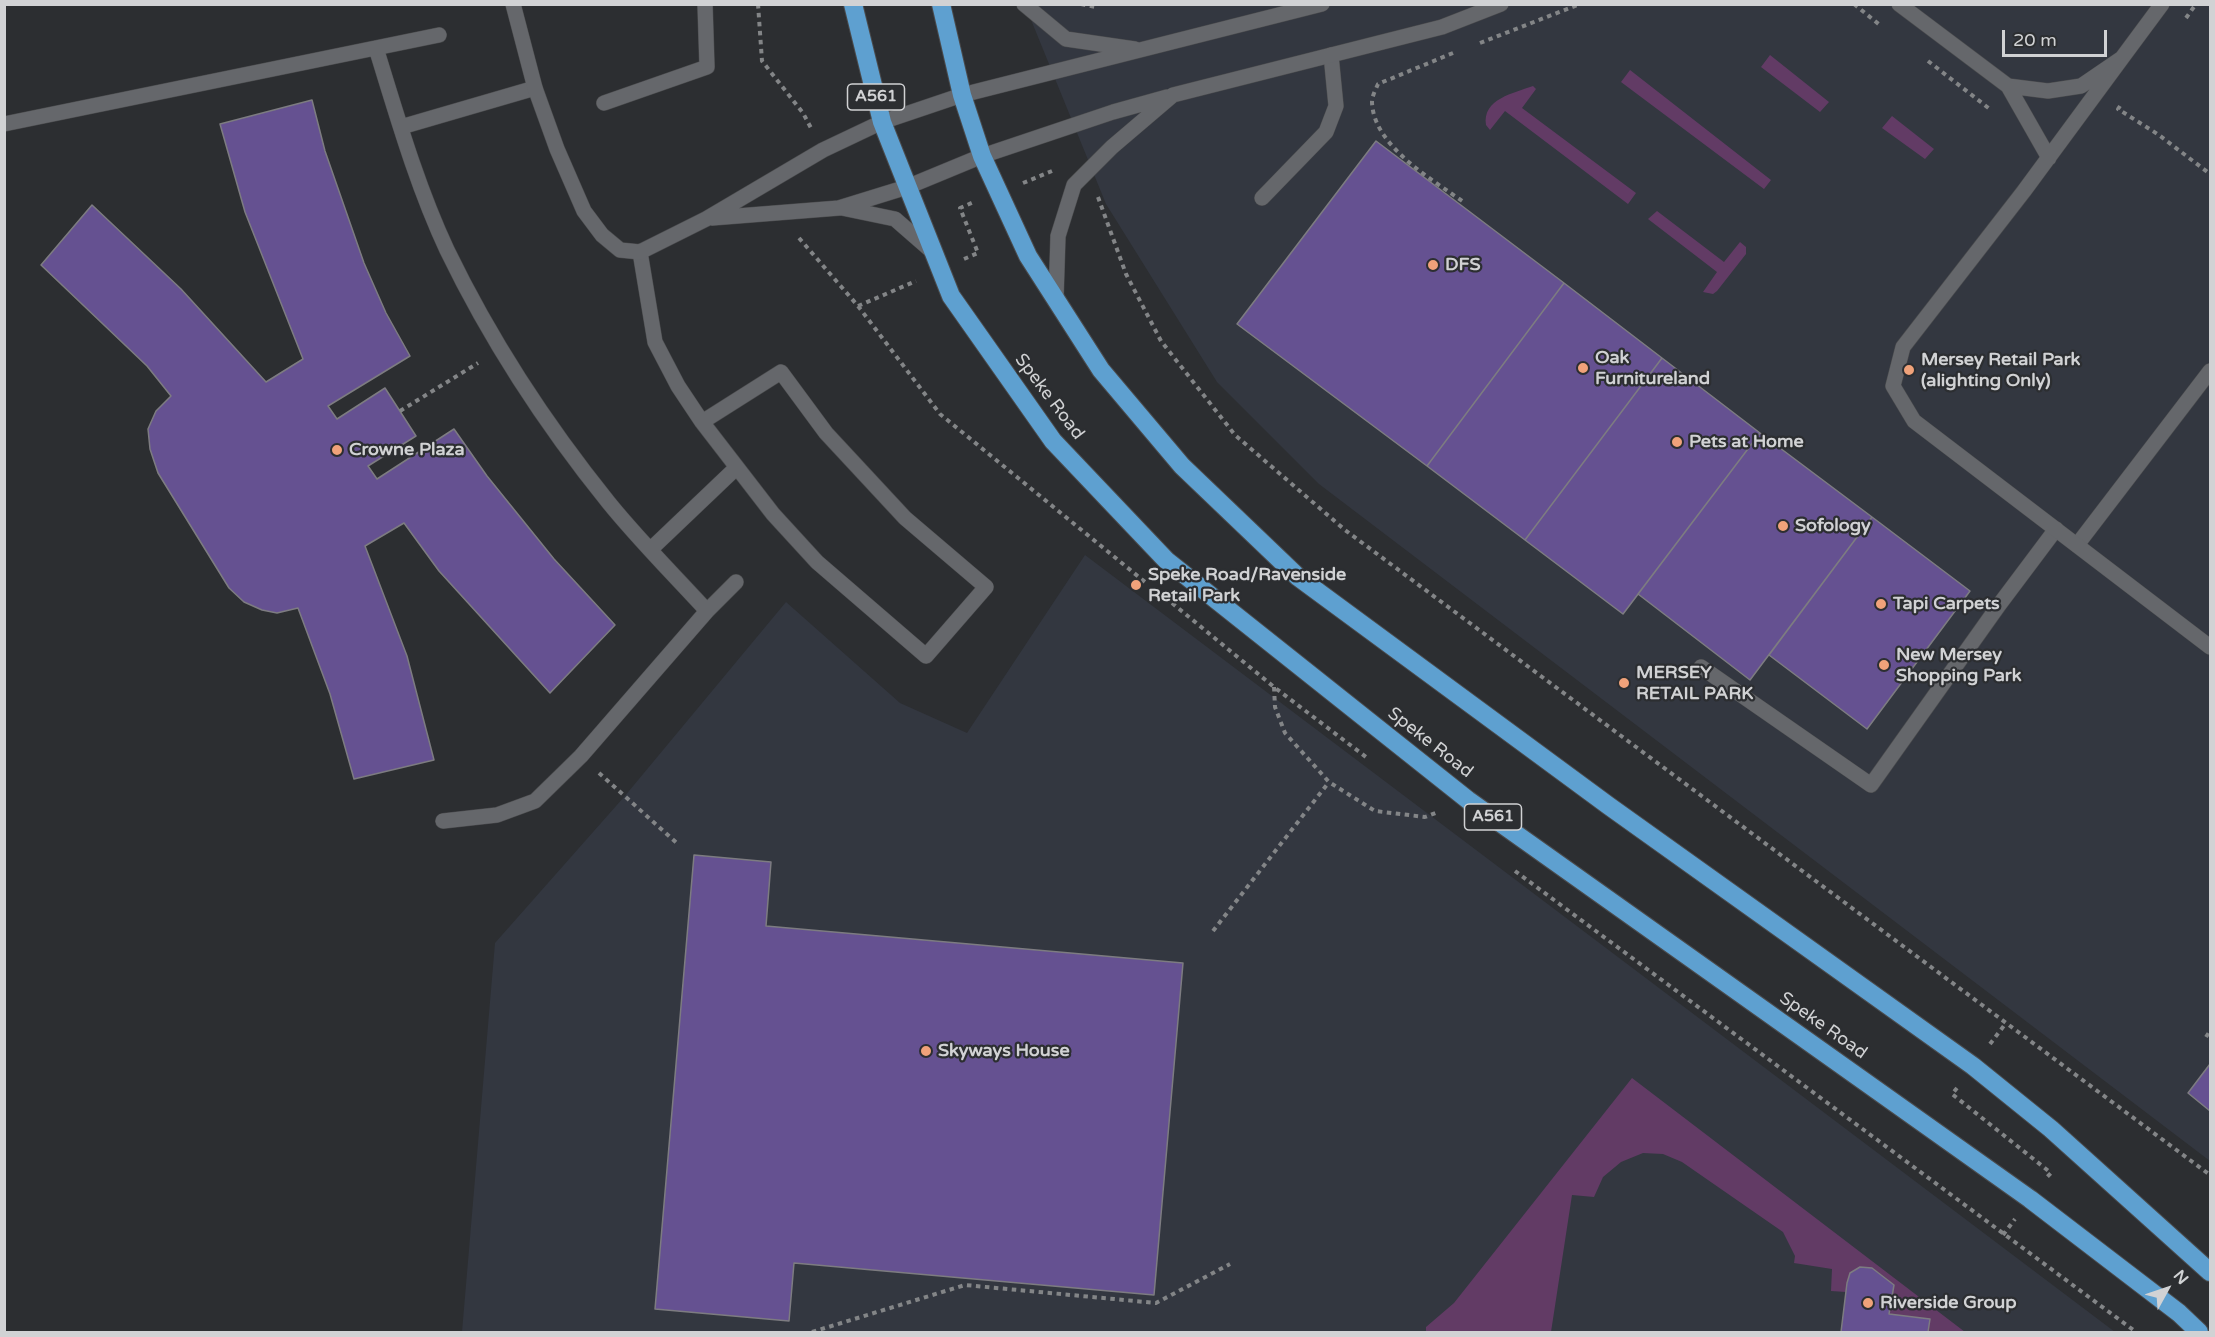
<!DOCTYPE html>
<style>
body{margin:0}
#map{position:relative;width:2215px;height:1337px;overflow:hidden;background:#2c2e31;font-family:"Varela Round",sans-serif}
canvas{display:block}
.frame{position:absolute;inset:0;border:6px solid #d1d2d4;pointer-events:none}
.north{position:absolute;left:2137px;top:1259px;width:60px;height:60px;-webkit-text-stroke:4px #2c2e31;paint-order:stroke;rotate:50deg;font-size:16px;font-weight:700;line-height:24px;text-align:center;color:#d1d2d4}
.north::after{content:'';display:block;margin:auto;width:21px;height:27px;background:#d1d2d4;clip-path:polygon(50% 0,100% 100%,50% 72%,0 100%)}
.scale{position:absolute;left:2002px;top:30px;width:105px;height:27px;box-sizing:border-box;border:3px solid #d1d2d4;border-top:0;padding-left:8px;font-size:18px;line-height:21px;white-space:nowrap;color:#d1d2d4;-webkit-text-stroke:4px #2c2e31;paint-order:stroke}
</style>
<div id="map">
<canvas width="2215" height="1337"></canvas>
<div class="frame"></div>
<div class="north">N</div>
<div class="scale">20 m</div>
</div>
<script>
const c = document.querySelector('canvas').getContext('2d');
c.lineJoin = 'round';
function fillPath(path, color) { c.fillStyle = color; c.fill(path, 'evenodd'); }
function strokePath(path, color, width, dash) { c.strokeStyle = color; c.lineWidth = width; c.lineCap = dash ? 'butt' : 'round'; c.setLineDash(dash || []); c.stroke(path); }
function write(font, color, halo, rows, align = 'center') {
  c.font = font + ' "Varela Round",sans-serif'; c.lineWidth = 4.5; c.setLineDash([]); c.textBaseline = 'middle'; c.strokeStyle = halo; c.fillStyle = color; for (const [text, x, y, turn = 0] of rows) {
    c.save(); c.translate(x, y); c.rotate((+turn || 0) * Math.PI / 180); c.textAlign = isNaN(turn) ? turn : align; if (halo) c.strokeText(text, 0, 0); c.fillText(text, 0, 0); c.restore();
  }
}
fillPath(new Path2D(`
 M1025,5H2210V1161L1319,484L1217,382L1106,204Z
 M1085,555L2115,1332H462L495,943L624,797L786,602L900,703L967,733Z`), '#333740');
fillPath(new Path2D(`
 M1770,55L1829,102L1820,112L1761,67Z
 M1630,70L1771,180L1764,189L1621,82Z
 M1533,86L1536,89L1522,108L1636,193L1628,204L1505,111L1490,130L1486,125C1482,99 1514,93 1533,86Z
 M1892,116L1934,149L1925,159L1882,128Z
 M1657,211L1724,262L1740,242L1746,247V254L1717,291L1713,294L1703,292L1717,272L1648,219Z
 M1632,1078L1965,1332H1928L1930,1320L1889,1314L1894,1285C1878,1273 1870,1260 1850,1273L1846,1292L1831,1291L1832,1269L1794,1263L1795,1256L1783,1232L1682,1162L1663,1154L1643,1153L1621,1162L1603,1177L1594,1197L1572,1195L1551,1332H1426V1327L1454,1303Z`), '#623b65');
const building = new Path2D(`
 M312,100L325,151L364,263L386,313L410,356L328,406L337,419L385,388L416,436L368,466L377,479L454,429L487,476L554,559L615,625L550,693L439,571L404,523L365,546L407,656L434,760L354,779L330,694L298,608L277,613L262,610L244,602L229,588L158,473L150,449L148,429L156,411L171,396L147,366L41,265L92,205L181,289L266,382L303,359L245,212L220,124Z
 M1376,141L1564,283L1427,466L1237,324Z
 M1564,283L1662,358L1525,540L1427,466Z
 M1662,358L1760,433L1623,614L1525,540Z
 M1760,433L1872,517L1750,680L1638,594Z
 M1872,517L1970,591L1867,729L1769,655Z
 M694,855L771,862L766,926L1183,963L1154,1295L794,1263L789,1321L655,1309Z
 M2210,1064V1111L2188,1093Z
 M1860,1267L1872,1268L1894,1285L1889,1314L1930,1319L1928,1332H1841L1847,1283L1850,1273Z`);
fillPath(building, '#655191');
strokePath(building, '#7d7c81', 1.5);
const lane = new Path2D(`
 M376,48C397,116 417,186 447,250C491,341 546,425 609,503C639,540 674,575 707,611
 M604,103L707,67L705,4
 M4,124L439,35
 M401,127L535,88
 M1262,198L1326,132L1336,106L1331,55
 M640,252L655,342L678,386L702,422L773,514L817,562L926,656L986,587L905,518L826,433L781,372L702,422
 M2077,545L2210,371
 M651,549L736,468
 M1701,667L1871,785L1999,605L2056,529
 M443,821L497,815L535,801L581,756L707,611L736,582`);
const street = new Path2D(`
 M513,4L535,88L557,149L584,211L602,235L620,250L640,252L706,219L823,150L882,122L962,95L1322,4
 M1024,4L1066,39L1135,49
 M1899,4L2008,86L2048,91L2081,86L2122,58L2162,4
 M2122,58L2024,191L1903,347L1893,386L1914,421L2210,647
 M2008,86L2049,158
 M842,208L895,219L934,253
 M712,218L839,208L907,187L982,156L1113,112L1167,97
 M1056,299L1058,236L1074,185L1112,147L1173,95L1442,27L1501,4`);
const highway = new Path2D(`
 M853,4L882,122L951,296L1053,441L1166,560L1468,800L2030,1199L2179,1313L2199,1332
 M941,4L962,95L982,156L1028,256L1101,370L1182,466L1298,577L1609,806L1973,1066L2051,1129L2210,1272`);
strokePath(lane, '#4a4b4d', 16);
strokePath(street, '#4a4b4d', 16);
strokePath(highway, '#4a4b4d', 20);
strokePath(new Path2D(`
 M758,4L762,61L803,113L811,128
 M1081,4L1095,7L1097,4
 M1854,4L1881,26
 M2186,18L2196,4
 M1480,43L1580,4
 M1453,53L1378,84C1376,89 1372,96 1372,102C1373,146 1433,180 1465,203
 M1928,61L1991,110
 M2120,106L2118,109L2159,135L2210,174
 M1023,183L1052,171
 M1098,197L1126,274L1161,341L1235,435L1345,530L2210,1175
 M799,238L858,306L940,414L1145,582
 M964,259L978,253L960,208L974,202
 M858,306L916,281
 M400,411L478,363
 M1172,603L1274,687L1366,757
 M1274,687L1275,707L1285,733L1329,782L1375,811L1425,817L1438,812
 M599,773L679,845
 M1515,871L2136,1332
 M1213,931L1329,782
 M2206,1037L2210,1031
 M1990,1044L2006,1023
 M1957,1088L1952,1094L2051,1173L2047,1177
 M2003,1235L2015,1219
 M812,1332L965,1285L1156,1303L1230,1264`), '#838587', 4, [4.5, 4.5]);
strokePath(lane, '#65676b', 15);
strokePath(street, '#65676b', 15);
strokePath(highway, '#5ea0d0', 18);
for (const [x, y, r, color] of [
 [1433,265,6,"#f0a27a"],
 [1583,368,6,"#f0a27a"],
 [1909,370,6,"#f0a27a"],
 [1677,442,6,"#f0a27a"],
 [337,450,6,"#f0a27a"],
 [1783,526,6,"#f0a27a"],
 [1136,585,6,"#f0a27a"],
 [1881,604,6,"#f0a27a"],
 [1884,665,6,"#f0a27a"],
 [1624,683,6,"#f0a27a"],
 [926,1051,6,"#f0a27a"],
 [1868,1303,6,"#f0a27a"]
]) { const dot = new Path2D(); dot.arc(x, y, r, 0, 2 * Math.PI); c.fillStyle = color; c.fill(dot); strokePath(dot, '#2c2e31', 2); }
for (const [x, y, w] of [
 [876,97,57],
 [1493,817,57]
]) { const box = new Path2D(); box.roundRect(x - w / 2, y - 13, w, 26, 4.5); c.fillStyle = '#2c2e31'; c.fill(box); strokePath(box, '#d1d2d4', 1.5); }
write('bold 16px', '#d1d2d4', null, [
 ["A561",876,97],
 ["A561",1493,817]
]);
write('bold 18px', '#d1d2d4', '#2c2e31', [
 ["DFS",1445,265],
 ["Oak",1595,358],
 ["Furnitureland",1595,379],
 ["Mersey Retail Park",1921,360],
 ["(alighting Only)",1921,381],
 ["Pets at Home",1689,442],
 ["Crowne Plaza",349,450],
 ["Sofology",1795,526],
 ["Speke Road/Ravenside",1148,575],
 ["Retail Park",1148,596],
 ["Tapi Carpets",1893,604],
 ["New Mersey",1896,655],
 ["Shopping Park",1896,676],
 ["MERSEY",1636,673],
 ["RETAIL PARK",1636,694],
 ["Skyways House",938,1051],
 ["Riverside Group",1880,1303]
], 'left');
write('18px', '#d1d2d4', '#2c2e31', [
 ["Speke Road",1049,397,53],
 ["Speke Road",1430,743,38],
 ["Speke Road",1823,1026,35]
]);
</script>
